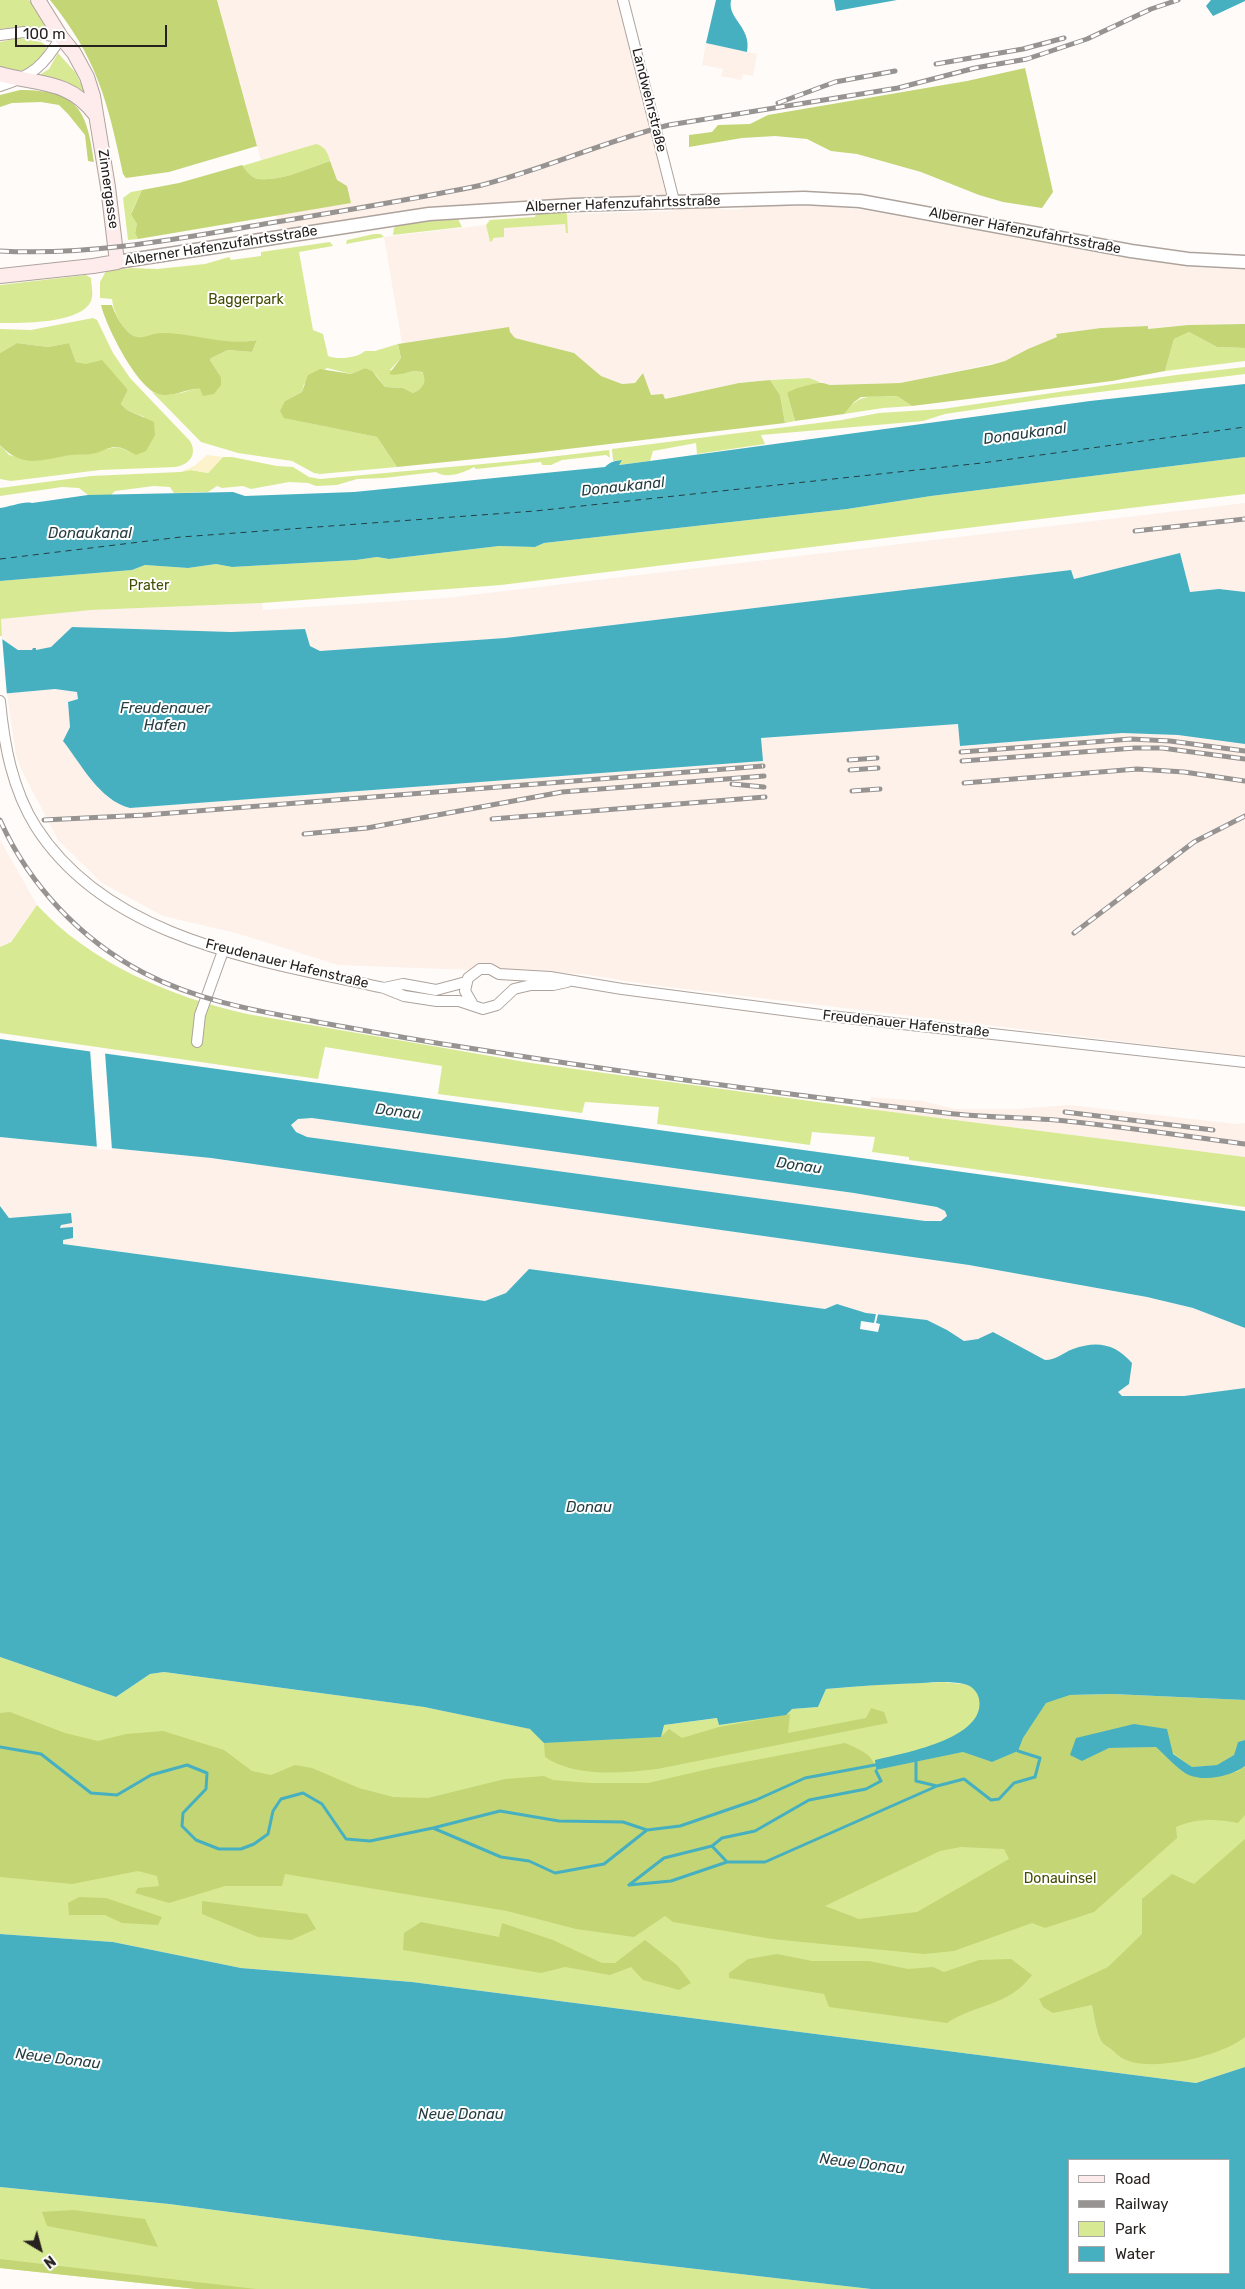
<!DOCTYPE html>
<meta charset="utf-8">
<style>
body{margin:0}
#map{position:relative;width:1245px;height:2289px;overflow:hidden;background:#fefbf9;font-family:Rubik,sans-serif}
canvas{display:block}
.legend{position:absolute;left:1068px;top:2159px;width:162px;height:115px;box-sizing:border-box;background:#fff;border:1px solid #a9a7a6;margin:0;padding:6px 9px;list-style:none;font-size:15px;color:#272220}
.legend li{display:flex;align-items:center;gap:10px;height:25px}
.legend b{width:25px;border:1px solid #a9a7a6}
.north{position:absolute;left:15px;top:2224px;width:50px;height:50px;-webkit-text-stroke:4px #fff;paint-order:stroke;rotate:143deg;font-size:14px;font-weight:700;line-height:20px;text-align:center;color:#272220}
.north::after{content:'';display:block;margin:auto;width:18px;height:22px;background:#272220;clip-path:polygon(50% 0,100% 100%,50% 72%,0 100%)}
.scale{position:absolute;left:15px;top:25px;width:152px;height:22px;box-sizing:border-box;border:2px solid #272220;border-top:0;padding-left:6px;font-size:15px;line-height:18px;white-space:nowrap;color:#272220;-webkit-text-stroke:4px #fff;paint-order:stroke}
</style>
<div id="map">
<canvas width="1245" height="2289"></canvas>
<ul class="legend">
<li><b style="height:6px;background:#feeced"></b>Road</li>
<li><b style="height:6px;background:#979391"></b>Railway</li>
<li><b style="height:14px;background:#d8e993"></b>Park</li>
<li><b style="height:14px;background:#46b0c1"></b>Water</li>
</ul>
<div class="north">N</div>
<div class="scale">100 m</div>
</div>
<script>
const c = document.querySelector('canvas').getContext('2d');
c.lineJoin = 'round';
function fillPath(path, color) { c.fillStyle = color; c.fill(path, 'evenodd'); }
function strokePath(path, color, width, dash) { c.strokeStyle = color; c.lineWidth = width; c.lineCap = dash ? 'butt' : 'round'; c.setLineDash(dash || []); c.stroke(path); }
function write(font, color, halo, rows, align = 'center') {
  c.font = font + ' Rubik,sans-serif'; c.lineWidth = 4; c.setLineDash([]); c.textBaseline = 'middle'; c.strokeStyle = halo; c.fillStyle = color; for (const [text, x, y, turn = 0] of rows) {
    c.save(); c.translate(x, y); c.rotate((+turn || 0) * Math.PI / 180); c.textAlign = isNaN(turn) ? turn : align; if (halo) c.strokeText(text, 0, 0); c.fillText(text, 0, 0); c.restore();
  }
}
fillPath(new Path2D(`
 M217,0H623L674,201L573,205L282,237Z
 M706,43L757,54L753,76L743,74L741,80L721,76L723,69L702,65Z
 M747,206H827L864,210L1131,259L1191,267L1245,270V324L1188,325L1148,329L1147,326L1101,328L1056,334L1057,337L1028,349L1005,361L900,383L830,385L809,378L779,379L739,383L664,399L651,395L643,373L635,383L622,384L601,376L574,353L515,338L510,332L405,344L402,343L384,237L486,225L490,241L503,228L535,217L567,214L671,211L683,208H717L727,210L742,209Z
 M1245,503V592L1219,589L1190,592L1180,553L1074,579L1071,570L505,638L320,651L310,646L304,629L231,632L72,627L50,648L36,650V648H33V650L24,651L18,650L2,639L1,619L32,615L91,610L262,603L263,610L446,598Z
 M55,689L77,692L79,696L75,701L68,703L70,727L64,741L108,798L130,808L762,761L761,738L959,724L961,746L1122,733L1178,735L1245,744V1056L652,985L582,974L338,965L236,933L163,916L102,883L58,840L22,771L16,755L7,693Z
 M0,840L37,905L10,942L0,947Z
 M871,1097L923,1101L955,1109H1018L1069,1105L1236,1124L1245,1123V1157L869,1109Z
 M312,1118L854,1193L937,1207L945,1211L947,1215L943,1220L925,1221L306,1137L296,1132L291,1125L298,1119Z
 M0,1137L211,1158L969,1265L1147,1297L1193,1308L1245,1328V1388L1184,1396H1122L1118,1394V1390L1071,1349L1054,1360H1045L993,1333L978,1339L964,1341L947,1330L927,1320L866,1313L837,1304L825,1309L529,1269L506,1293L485,1301L63,1244L61,1225L71,1213L9,1218L0,1206Z`), '#fdf1ea');
fillPath(new Path2D(`
 M0,0H29L42,14L48,31L25,26L0,29Z
 M19,38L41,42L47,46C37,70 24,74 0,68V42Z
 M58,53L75,72L88,98L67,82L38,76L49,69Z
 M316,144C325,146 328,153 330,161C309,168 283,181 260,179C252,179 246,171 242,166Z
 M142,190L131,213L137,224L135,233L138,239L128,240L123,198L131,192Z
 M565,212L567,214L568,233H566L565,224L504,228V237L493,238V240L490,242L486,225L490,220L535,217L536,213Z
 M457,217L462,227L393,235L394,228L398,224Z
 M374,234H381L384,237L346,244L347,240Z
 M330,242L333,246L299,252L313,330L323,334L328,356C338,360 358,358 365,351H375L398,344L401,358L390,370L402,373L420,371L425,376C425,385 421,390 413,393L403,388L385,387L376,375L365,368L351,374L327,368L304,384L302,392L285,401L305,422L377,437L397,467L320,474L314,473L292,461L238,453L201,442L152,392C161,395 171,395 180,393C187,392 194,388 200,389L221,377L210,360L211,358L228,350L252,352L257,340C225,346 194,335 162,334C152,333 141,342 132,335C121,328 113,311 112,299L100,298V282L106,271L132,268L157,269L205,264L229,257L231,260L261,256V252Z
 M86,275L91,278C91,285 94,294 91,301C81,324 21,323 0,323V285Z
 M93,318L97,320L113,353L130,378L190,441C198,455 189,465 175,467L100,470L11,481L0,479V445L9,455L34,461L75,454H93L100,450L118,447L136,454L144,417L127,410L121,404L128,390C114,375 96,366 76,362L69,343L48,347L17,343L0,353V329L31,330Z
 M1189,332L1217,347L1245,348V361L1165,371L1174,339Z
 M1245,367V374L1051,398L945,414L923,421L761,435L765,444L697,454L696,443L653,451L650,461L618,465L621,460L613,461L612,449L842,420L879,413L942,409L1176,375Z
 M809,378L820,382L787,393L795,421L785,423L780,395L770,380Z
 M897,396L912,406L883,408L844,414C859,392 872,397 897,396Z
 M609,450L610,458L606,455L562,460L551,465H542L541,462L476,469L474,467C464,473 446,479 436,472L384,478L357,479L337,485L316,486L308,483L289,482L251,489L243,486L222,488L217,486L208,492L174,493L170,487L154,486L115,491L111,495H88L79,488L62,487L0,496V488L91,476L180,472L191,470L208,473L223,457H232L277,466L293,467L309,477L320,479L515,461Z
 M1245,457V494L501,585L262,603L91,610L1,619L2,639L0,638V581L132,570L145,565L188,568L216,564L232,567L356,560L377,557L389,559L499,546L535,547L544,543L847,509L931,496Z
 M37,905C90,963 171,997 247,1014L531,1063L869,1109L1245,1157V1207L909,1160V1157L872,1152L875,1137L812,1132L810,1145L657,1124L659,1107L585,1102L582,1113L438,1094L442,1066L325,1047L318,1079L0,1033V947L11,942Z
 M0,1657L116,1697L150,1674L164,1672L424,1707L531,1729L664,1725L718,1718L719,1725L792,1709L818,1707L826,1689L887,1684L943,1682L1070,1695L1245,1700V2067L1196,2083L412,1982L241,1968L113,1942L0,1934Z
 M0,2187L169,2204L443,2240L871,2289H197L0,2268Z`), '#d8e993');
fillPath(new Path2D(`
 M50,0H217L257,146L169,172L126,178L123,174C108,102 97,58 50,0Z
 M1025,68L1053,192L1042,208L1003,202L979,195L921,172L857,154L831,151L807,139L775,136L742,138L689,147V135L712,132L718,125L750,124L768,115L967,81Z
 M20,90C77,90 87,109 94,162L88,161L85,135L68,114L59,105L41,102L12,103L0,107V95Z
 M330,161L337,180L347,186L351,203L138,239L135,233L137,224L131,214L142,190L179,183L242,165C246,171 252,179 260,179C283,181 309,168 330,161Z
 M101,305H112C115,315 124,331 134,336C143,340 152,333 161,333C195,333 222,346 257,340L252,352L228,350L211,358L210,360L221,377V385L214,394L203,396L200,389C190,387 173,398 159,394C138,390 106,326 101,305Z
 M1245,324V348L1217,347L1189,332L1174,339L1165,371L1112,381L912,406L897,396L861,397L854,402L844,414L795,421L787,393C792,389 811,384 818,383C822,382 826,384 830,385L900,383L991,365L1005,361L1028,349L1057,337L1056,334L1101,328L1148,326V329L1188,325Z
 M509,327L510,332L515,338L574,353L601,376L622,384L635,383L643,373L651,395L663,394L665,399L739,383L770,380L780,395L785,423L534,453L397,467L377,437L284,418L280,411L285,401L302,392L308,375L320,369L351,374L365,368L372,371L385,387L403,388L413,393C422,390 428,381 422,372C411,369 400,377 389,374L401,358L398,344Z
 M17,343L48,347L69,343L76,362L86,364L102,360L128,390L121,404L127,410L154,422L155,435L146,451L136,455C131,452 123,448 118,447C108,446 100,453 92,454C85,455 79,454 72,455C42,459 24,470 0,445V353Z
 M1112,1694L1245,1700V1740L1238,1742L1234,1755L1217,1765L1192,1767L1134,1724L1082,1761L1109,1748L1156,1747L1184,1773L1237,1772L1245,1766V1815L1238,1823C1216,1819 1197,1818 1176,1827L1177,1838L1094,1912L1045,1928L1032,1923L954,1951L924,1954L772,1939L673,1922L665,1916L634,1937L576,1929L507,1911L285,1874L282,1886H225L169,1903L135,1893L138,1888L159,1886L157,1876L138,1871L72,1884L0,1877V1713L10,1712L65,1733L98,1741L126,1734L163,1731L224,1750L252,1771L271,1775L295,1765L312,1768L359,1788L393,1797L428,1798L505,1779L544,1776L553,1780L590,1783H648L713,1768L845,1743C861,1750 873,1754 876,1770L963,1752L992,1762L1018,1751L1023,1738L1046,1703L1070,1695ZM961,1847L1004,1849L1009,1859L917,1912L859,1919L825,1906L940,1851Z
 M871,1708L884,1712L888,1723L657,1769C622,1773 576,1778 545,1757L544,1743L661,1737L669,1729L682,1738L719,1727L790,1714L788,1733L866,1718Z
 M1245,1839V2037C1222,2056 1151,2073 1124,2059C1119,2057 1115,2052 1111,2049C1109,2047 1104,2045 1102,2042C1097,2035 1094,2015 1092,2005L1053,2013L1043,2007L1039,1999L1108,1967L1142,1934V1899L1172,1874L1194,1884Z
 M79,1897L106,1898L162,1917L158,1925L122,1923L105,1915H69L68,1903Z
 M202,1901L307,1914L316,1929L291,1940L258,1937L202,1914Z
 M421,1922L499,1937L502,1923L553,1940L602,1963H615L645,1940L677,1965L691,1983L679,1990L643,1980L631,1967L610,1975L565,1967L541,1973L403,1950L404,1933Z
 M777,1954L812,1961H869L908,1969L933,1967L944,1972L979,1960L1011,1959L1032,1975C1008,2007 977,2003 947,2023L829,2007L824,1994L729,1978V1973L748,1959Z
 M73,2210L145,2219L158,2247L47,2226L42,2212Z
 M0,2259L256,2289H197L0,2268Z`), '#c3d575');
fillPath(new Path2D(`
 M207,455L223,457L208,473L191,470L180,472L194,466Z`), '#fcf2cc');
fillPath(new Path2D(`
 M716,0H731C727,19 752,27 747,52L706,43Z
 M834,0H897L836,11Z
 M1211,0H1245V1L1213,16L1206,6Z
 M1245,384V457L931,496L847,509L544,543L535,547L499,546L389,559L377,557L356,560L232,567L216,564L188,568L145,565L132,570L0,581V508C10,507 23,501 32,503L88,495L233,492L245,496L354,492L605,467C610,462 614,461 622,460L619,465L650,461L1090,401Z
 M1180,553L1190,592L1219,589L1245,592V744L1178,735L1122,733L960,746L958,724L761,738L763,761L130,808C99,800 82,765 63,741L70,727L68,702L78,699L77,692L55,689L0,694L2,639L18,650H32L33,648H36V650L51,647L72,627L231,632L305,629L310,646L320,651L505,638L1071,570L1074,579Z
 M0,1039L1245,1211V1328L1193,1308L1147,1297L969,1265L211,1158L0,1137ZM312,1118L854,1193L937,1207L945,1211L947,1216L941,1221H925L307,1137L296,1132L291,1125L298,1119Z
 M0,1206L9,1218L71,1213L72,1223L61,1225L60,1228L73,1227V1238L63,1240V1244L485,1301L506,1293L529,1269L825,1309L837,1304L866,1313L927,1320L947,1330L964,1341L978,1339L993,1332L1045,1360C1057,1360 1062,1353 1073,1349C1097,1340 1116,1344 1132,1363L1129,1384L1118,1392L1122,1396H1184L1245,1388V1700L1112,1694L1070,1695L1046,1703L1023,1738L1018,1751L992,1762L963,1752L876,1770L875,1760C900,1754 987,1739 979,1699C978,1692 971,1685 964,1684C950,1681 935,1682 922,1683C890,1684 858,1686 826,1689L818,1707L792,1709L786,1715L719,1725L717,1718L664,1725L661,1737L544,1743L530,1729L424,1707L164,1672L150,1674L116,1697L0,1657Z
 M1134,1724L1167,1729L1173,1754L1192,1767L1217,1765L1234,1755L1238,1742L1245,1740V1766C1230,1777 1199,1784 1182,1771C1173,1764 1165,1755 1156,1747L1109,1748L1082,1761L1070,1755L1076,1738Z
 M0,1934L113,1942L241,1968L412,1982L1196,2083L1245,2067V2289H871L443,2240L169,2204L0,2187ZM1069,2160H1229V2273H1069Z`), '#46b0c1');
fillPath(new Path2D(`
 M0,636H2L7,696L0,697Z
 M90,1049L105,1052L112,1150L97,1149Z
 M876,1314H878L876,1323L880,1324L878,1332L860,1329L861,1321L874,1323Z`), '#fefbf9');
strokePath(new Path2D(`
 M0,1747L41,1754L91,1793L117,1795L151,1775L187,1765L207,1773L206,1789L183,1813L182,1826L196,1840L219,1849H241L254,1844L268,1834L273,1811L281,1799L303,1793L322,1804L346,1839L370,1841L433,1828L500,1811L559,1821L623,1822L647,1830
 M916,1762V1781L937,1786
 M876,1771L881,1781L866,1789L809,1800L755,1831L722,1838L712,1846L664,1858L629,1885L671,1881L727,1862H765L937,1786L964,1779L991,1800L999,1799L1014,1783L1035,1777L1040,1758L1018,1751
 M433,1828L501,1857L529,1861L555,1873L604,1864L647,1830L680,1826L756,1800L805,1778L875,1765
 M712,1846L727,1862`), '#46b0c1', 3);
strokePath(new Path2D(`
 M0,559L181,537L535,511L982,463L1245,427`), '#263e42', 1, [6, 5]);
const minor = new Path2D(`
 M623,0L674,201
 M0,35L24,32L61,37C44,66 32,76 0,86
 M0,701C4,744 12,789 36,827C109,941 264,961 384,988L404,996L437,1001H459L483,1009L497,1005L514,989L531,985H553L567,982
 M384,988L403,984L436,990L466,982
 M472,1003L465,991L468,978L480,969H490L499,974L550,977L622,989L821,1015L1245,1062
 M197,1042L200,1015L223,951`);
const tertiary = new Path2D(`
 M117,262L429,214L573,205L804,198L860,201L1131,251L1188,259L1245,262`);
const secondary = new Path2D(`
 M0,74C38,85 68,79 95,114
 M0,276L93,266L117,262L108,187L93,96L87,77L74,53L61,37L38,0`);
strokePath(minor, '#aea39c', 12);
strokePath(tertiary, '#aea39c', 15);
strokePath(secondary, '#aea39c', 16);
strokePath(minor, '#fff', 10);
strokePath(tertiary, '#fff', 12);
strokePath(secondary, '#feeced', 14);
const rail = new Path2D(`
 M936,64L1023,49L1064,38
 M778,103L835,82L895,71
 M0,251C89,256 177,239 264,224C337,212 410,200 482,185C545,169 605,141 669,125L898,88L975,68L1027,59L1087,39L1151,9L1178,0
 M1135,531L1245,519
 M961,752L1131,739L1170,741L1245,751
 M849,760L877,758
 M962,761L1135,748H1162L1245,759
 M850,770L878,768
 M964,783L1137,769L1184,772L1245,781
 M732,784L764,787
 M852,791L880,789
 M492,819L765,797
 M0,820C29,885 81,940 144,973C198,1001 258,1011 317,1022C363,1030 409,1039 456,1046C618,1072 782,1094 946,1113C986,1118 1026,1117 1066,1121C1126,1127 1185,1136 1245,1144
 M44,820L146,815L763,766
 M304,834L367,828L562,792L764,776
 M1074,933L1194,842L1245,816
 M1065,1112L1213,1130`);
strokePath(rail, '#979391', 5);
strokePath(rail, '#fff', 3, [9]);
write('14px', '#272220', '#fff', [
 ["Landwehrstraße",649,100,76],
 ["Zinnergasse",108,189,82],
 ["Alberner Hafenzufahrtsstraße",623,204,-2],
 ["Alberner Hafenzufahrtsstraße",1025,231,11],
 ["Alberner Hafenzufahrtsstraße",221,246,-9],
 ["Freudenauer Hafenstraße",287,964,14],
 ["Freudenauer Hafenstraße",906,1024,6]
]);
write('14px', '#444e02', '#fff', [
 ["Baggerpark",246,300],
 ["Prater",149,586],
 ["Donauinsel",1060,1879]
]);
write('italic 15px', '#263e42', '#fff', [
 ["Donaukanal",1025,434,-8],
 ["Donaukanal",623,487,-6],
 ["Donaukanal",90,534],
 ["Freudenauer",165,709],
 ["Hafen",165,726],
 ["Donau",398,1112,7],
 ["Donau",799,1166,8],
 ["Donau",589,1508],
 ["Neue Donau",58,2059,7],
 ["Neue Donau",461,2115],
 ["Neue Donau",862,2164,7]
]);
</script>
